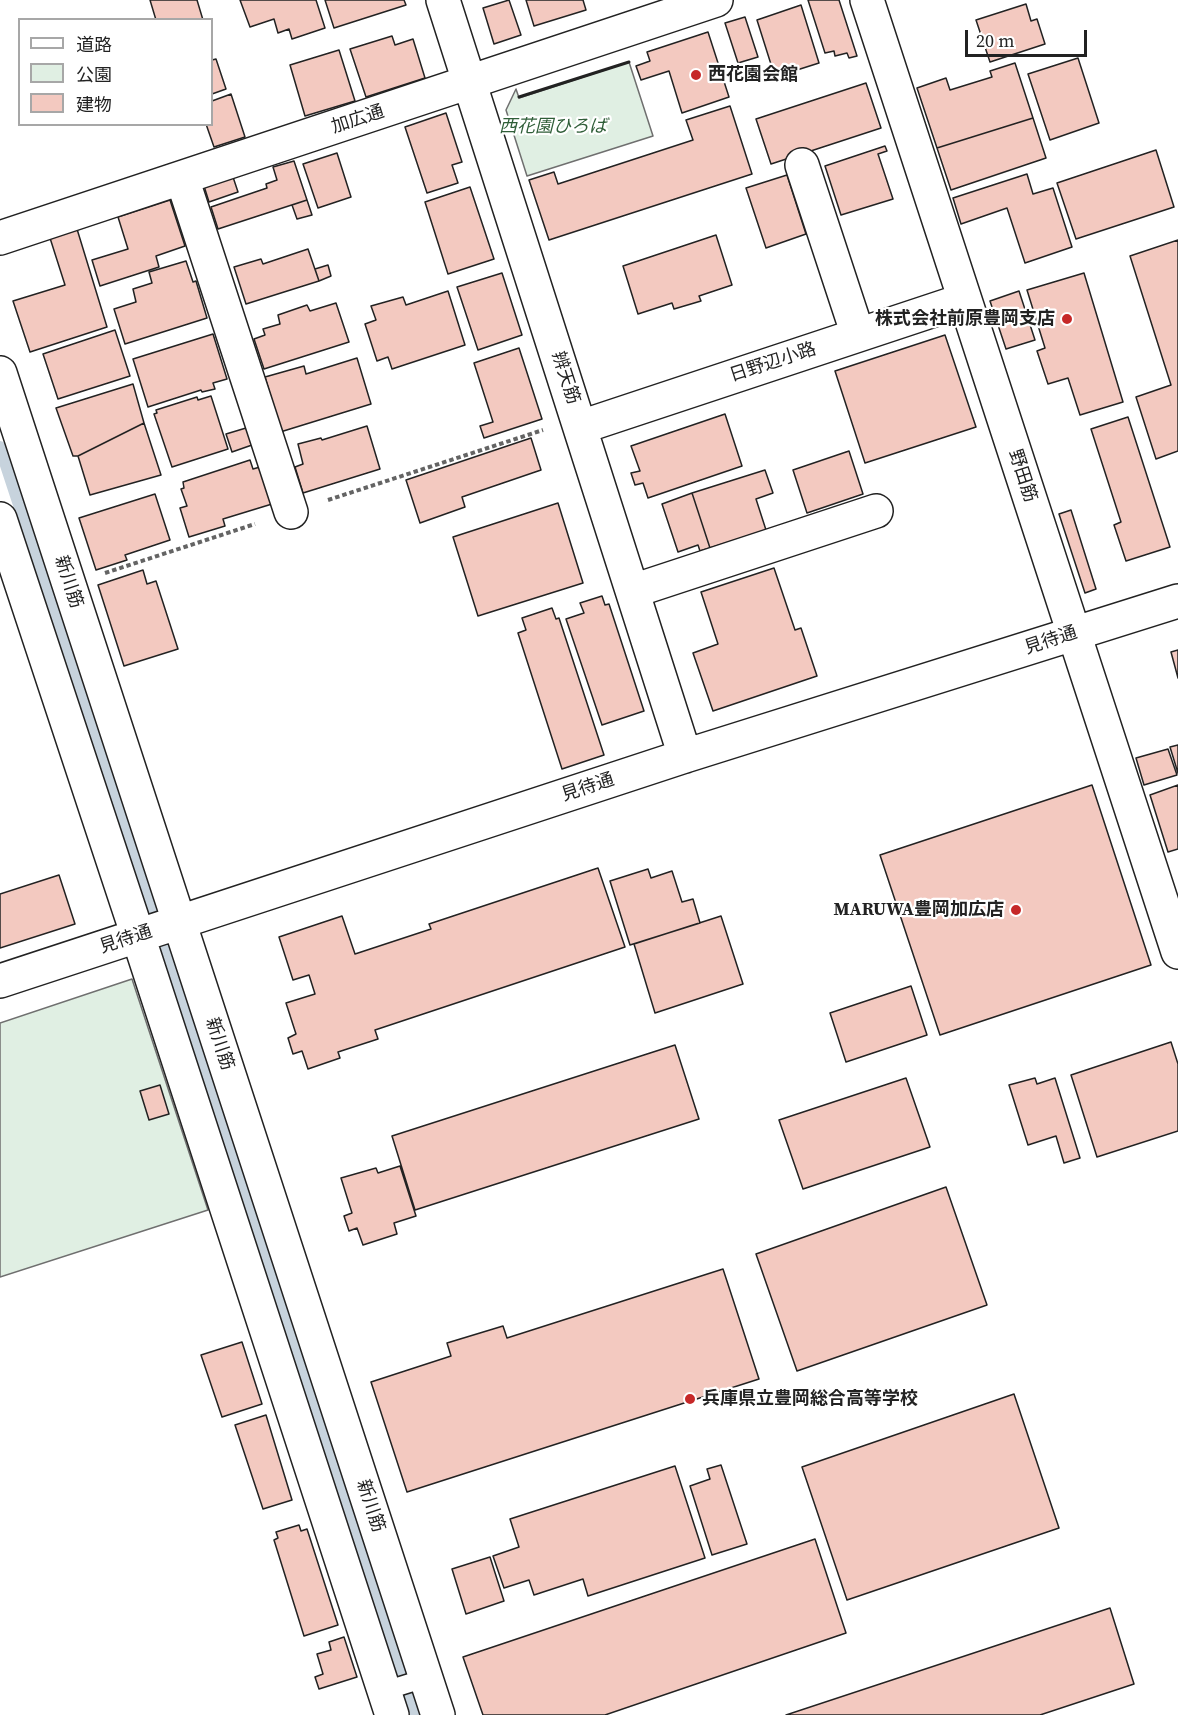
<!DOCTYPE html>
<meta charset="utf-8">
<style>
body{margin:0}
#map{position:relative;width:1178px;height:1715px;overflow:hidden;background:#fff;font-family:"Source Serif 4","Noto Sans JP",serif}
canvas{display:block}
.legend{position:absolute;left:18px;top:18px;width:195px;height:108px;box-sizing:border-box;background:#fff;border:2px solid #a7a7a7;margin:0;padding:8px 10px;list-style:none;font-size:18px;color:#222}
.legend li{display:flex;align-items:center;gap:12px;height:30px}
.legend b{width:30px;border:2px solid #a7a7a7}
.scale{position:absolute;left:965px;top:30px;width:122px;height:27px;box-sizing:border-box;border:3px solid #222;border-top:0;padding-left:8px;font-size:18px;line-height:21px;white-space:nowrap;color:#222;-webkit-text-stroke:4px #fff;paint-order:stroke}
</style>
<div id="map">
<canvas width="1178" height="1715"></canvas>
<ul class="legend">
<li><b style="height:8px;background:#fff"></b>道路</li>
<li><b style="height:16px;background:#e0efe3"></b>公園</li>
<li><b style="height:16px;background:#f3c9c0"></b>建物</li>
</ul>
<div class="scale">20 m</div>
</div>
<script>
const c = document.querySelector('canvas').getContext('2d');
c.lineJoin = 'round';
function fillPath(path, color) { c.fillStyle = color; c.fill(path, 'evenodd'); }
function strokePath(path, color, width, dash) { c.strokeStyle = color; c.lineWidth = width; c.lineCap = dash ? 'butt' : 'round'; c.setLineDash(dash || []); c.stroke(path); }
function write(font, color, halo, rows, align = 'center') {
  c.font = font + ' "Source Serif 4","Noto Sans JP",serif'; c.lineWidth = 4.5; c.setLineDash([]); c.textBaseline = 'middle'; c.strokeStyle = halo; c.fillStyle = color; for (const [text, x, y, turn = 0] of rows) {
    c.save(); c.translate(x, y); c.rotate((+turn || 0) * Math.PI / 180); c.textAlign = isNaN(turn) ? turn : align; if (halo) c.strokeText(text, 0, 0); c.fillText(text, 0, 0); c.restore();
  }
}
const green = new Path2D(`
 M629,62L653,136L527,176L506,110L516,89L519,98Z
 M132,979L208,1210L0,1277V1023Z`);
fillPath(green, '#e0efe3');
strokePath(green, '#6f6f6f', 1.5);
strokePath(new Path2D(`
 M0,447L416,1715`), '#c7d3dd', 12);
const building = new Path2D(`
 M150,0H197L203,20H156Z
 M240,0H316L325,28L292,39L289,29L278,33L274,19L250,27Z
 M325,0H404L406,5L334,28Z
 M509,0L521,35L494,44L483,8Z
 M526,0H583L586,10L534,26Z
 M808,0H839L857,56L849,58L847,53L835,56L834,51L825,53Z
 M1026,4L1031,21L1037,19L1045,44L990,62L976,20Z
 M801,5L819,63L775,77L757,20Z
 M745,17L758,57L738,63L725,23Z
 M708,32L729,97L682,113L669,71L641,80L636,66L650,61L647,52Z
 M392,36L395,45L413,39L425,78L366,97L350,49Z
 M339,50L355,101L305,116L290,65Z
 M1078,58L1099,123L1050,140L1028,74Z
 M216,59L226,89L212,94V60Z
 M1015,63L1033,118L937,148L917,88L946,78L950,90L992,77L990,71Z
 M866,83L881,128L771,164L756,119Z
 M231,94L245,137L214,147L206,124H212V101Z
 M730,106L752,174L549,240L529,180L554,172L558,184L693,140L686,120Z
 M446,113L462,162L452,165L458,183L427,193L405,127Z
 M1033,118L1046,158L951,190L937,148Z
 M885,146L887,151L878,154L893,199L841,215L825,166Z
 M1156,150L1174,207L1076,239L1057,183Z
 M337,153L351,197L318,208L303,164Z
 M294,161L307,200L218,229L211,207L267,188L266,184L277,180L273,167Z
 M1027,174L1033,194L1053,188L1072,247L1025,263L1007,208L961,224L953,198Z
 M787,175L806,234L766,248L746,188Z
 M233,177L238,192L209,202L204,186Z
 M470,187L494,259L448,274L425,202Z
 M170,200L185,246L156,256L159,267L100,286L92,260L128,249L118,217Z
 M307,200L312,215L297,219L292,205Z
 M77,229L107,327L30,352L13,301L65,285L50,238Z
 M716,235L732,285L699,296L701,301L674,309L672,303L638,314L623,266Z
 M1178,240V451L1156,459L1136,397L1171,385L1130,256Z
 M308,249L319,281L246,304L234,267L261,259L263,264Z
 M186,261L193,282L196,281L207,318L125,344L114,309L136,302L133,289L152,283L149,272Z
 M328,265L331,276L319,281L315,269Z
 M502,273L522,335L478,350L457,287Z
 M1084,273L1123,402L1080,415L1068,378L1048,384L1037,351L1045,348L1027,290Z
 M448,291L465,345L392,369L388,357L377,361L365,324L376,320L371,306L403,297L406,305Z
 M1019,291L1035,340L1006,349L990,301Z
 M336,303L349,342L264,369L254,339L265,335L263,329L280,324L278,315L307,305L310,311Z
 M115,330L130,376L58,399L43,354Z
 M213,334L227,379L213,383L215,389L202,392L201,390L148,407L133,359Z
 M945,335L976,427L865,463L835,371Z
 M519,348L542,419L484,438L480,426L493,422L474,363Z
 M357,358L371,404L277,433L268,402L272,401L265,377L304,366L306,374Z
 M133,384L144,423L78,456H73L56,408Z
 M211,396L228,449L172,467L154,414L157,413L156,410L197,397L198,400Z
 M725,414L742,466L648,498L643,483L635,485L631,473L640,471L631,446Z
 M1128,417L1170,547L1126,561L1114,525L1121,522L1091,429Z
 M144,423L161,475L90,495L78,456Z
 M367,426L380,469L303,493L295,467L303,464L298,444L321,438L322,440Z
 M246,428L252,445L232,452L226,434Z
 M531,438L541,470L462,497L465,507L420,523L406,480Z
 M849,451L863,494L807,513L793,470Z
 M250,460L253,469L260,467L272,504L223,519L225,526L189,537L180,508L187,506L181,489L184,488L183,482Z
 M765,470L773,493L756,499L766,530L710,548L692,493Z
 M692,493L710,548L700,551L698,545L678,552L662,504Z
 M155,494L170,540L125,555L127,560L96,570L79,518Z
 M558,503L583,583L478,616L453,537Z
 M1071,510L1096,589L1085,593L1059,514Z
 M774,568L795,630L801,628L817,676L713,711L693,653L718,644L701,592Z
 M143,570L147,584L156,581L178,649L124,666L98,585Z
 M602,596L605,605L609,604L644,711L602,725L566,619L584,613L580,603Z
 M552,608L556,619L559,618L604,755L562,769L518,633L526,630L522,618Z
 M1178,650V678L1171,652Z
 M1178,745V773L1170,747Z
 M1168,749L1177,775L1144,785L1136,758Z
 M1092,785L1151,965L940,1035L880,855Z
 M1178,785V849L1168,852L1150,795Z
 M598,868L625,947L375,1030L378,1039L338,1052L340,1058L308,1069L302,1051L293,1054L288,1038L296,1034L286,1003L315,994L309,975L293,980L279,937L342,916L355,954L431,929L429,924Z
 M648,869L651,878L672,871L682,902L693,899L700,923L630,945L610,881Z
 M59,875L75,924L0,948V894Z
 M721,916L743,984L655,1013L634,944Z
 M911,986L927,1035L846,1062L830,1013Z
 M1171,1042L1178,1064V1131L1097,1157L1071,1075Z
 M675,1045L699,1119L415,1210L392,1136Z
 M906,1078L930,1147L803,1189L779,1120Z
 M1035,1078L1037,1084L1055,1078L1080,1158L1064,1163L1056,1136L1028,1145L1009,1085Z
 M160,1085L169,1114L149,1120L140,1091Z
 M400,1166L416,1216L394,1223L397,1234L363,1245L357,1228L349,1231L344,1216L352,1213L341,1178L376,1168L378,1173Z
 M946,1187L987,1305L797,1371L756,1254Z
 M723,1269L759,1379L407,1492L371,1382L451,1356L447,1343L503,1326L507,1338Z
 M242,1342L262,1404L222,1417L201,1355Z
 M1014,1394L1059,1528L847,1600L802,1467Z
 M266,1415L292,1500L263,1509L235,1425Z
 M721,1465L747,1544L712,1555L690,1486L710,1479L707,1469Z
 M675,1466L705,1558L588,1596L583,1579L534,1595L529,1580L504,1588L493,1556L519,1547L510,1519Z
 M299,1525L301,1531L307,1529L338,1625L304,1636L274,1540L278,1538L276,1532Z
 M815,1539L846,1633L605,1715H483L463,1657Z
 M490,1557L504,1601L466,1614L452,1569Z
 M1110,1608L1134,1684L1040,1715H786Z
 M344,1637L357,1677L319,1689L315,1677L323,1674L317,1654L331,1650L329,1642Z`);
fillPath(building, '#f3c9c0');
strokePath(building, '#222', 1.5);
const service = new Path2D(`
 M384,1691L426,1678`);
const minor = new Path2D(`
 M443,0L685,756
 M867,0L1178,952
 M802,165L858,335
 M182,178L291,512
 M0,238L716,0
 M0,373L438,1715
 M581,427L964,300
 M0,519L138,936L392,1715
 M633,591L876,511
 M0,981L685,756L1178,601`);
strokePath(service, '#222', 21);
strokePath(minor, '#222', 36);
strokePath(new Path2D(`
 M328,500L543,430
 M105,573L255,524`), '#646464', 4, [4.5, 3]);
strokePath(service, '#fff', 18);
strokePath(minor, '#fff', 33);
strokePath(new Path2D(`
 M519,97L629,62`), '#222', 3);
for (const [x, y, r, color] of [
 [696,75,6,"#c62828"],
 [1067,319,6,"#c62828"],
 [1016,910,6,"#c62828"],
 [690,1399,6,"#c62828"]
]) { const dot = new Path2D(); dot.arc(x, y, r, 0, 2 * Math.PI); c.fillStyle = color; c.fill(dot); strokePath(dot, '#fff', 2); }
write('bold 18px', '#222', '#fff', [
 ["西花園会館",708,75],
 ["株式会社前原豊岡支店",1055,319,"right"],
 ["MARUWA豊岡加広店",1004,910,"right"],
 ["兵庫県立豊岡総合高等学校",702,1399]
], 'left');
write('18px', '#222', '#fff', [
 ["加広通",358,120,-18],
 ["日野辺小路",773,363,-18],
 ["辨天筋",565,378,72],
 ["野田筋",1022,476,72],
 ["新川筋",68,582,72],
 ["見待通",1051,641,-18],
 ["見待通",588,788,-18],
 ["見待通",126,940,-18],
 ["新川筋",219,1044,72],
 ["新川筋",370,1506,72]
]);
write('italic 18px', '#2f5e38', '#fff', [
 ["西花園ひろば",553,127]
]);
</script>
